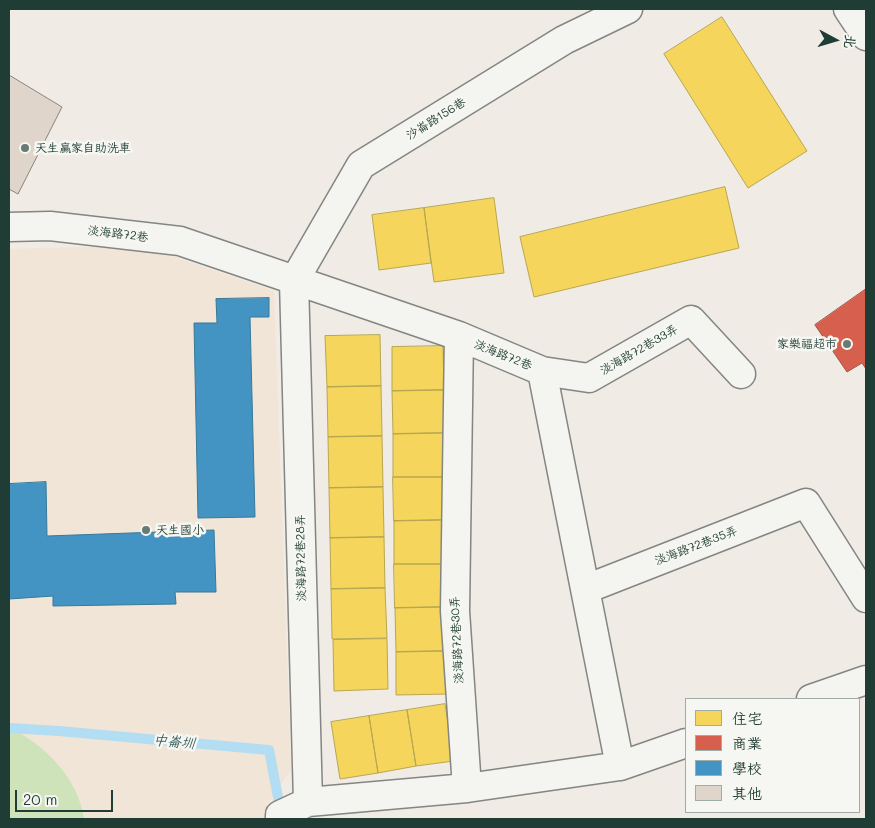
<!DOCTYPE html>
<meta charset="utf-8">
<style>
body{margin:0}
#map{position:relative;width:875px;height:828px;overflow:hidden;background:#f0ebe5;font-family:Mali,"LXGW WenKai TC",sans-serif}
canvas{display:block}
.frame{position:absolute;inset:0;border:10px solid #1f3d34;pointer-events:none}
.legend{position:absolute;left:685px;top:698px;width:175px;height:115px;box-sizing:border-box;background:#f6f6f2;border:1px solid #a0aca6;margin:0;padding:6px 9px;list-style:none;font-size:15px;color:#1f3d34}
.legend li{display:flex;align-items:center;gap:10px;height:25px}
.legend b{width:25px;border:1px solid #a0aca6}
.north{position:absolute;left:810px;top:15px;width:50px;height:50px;-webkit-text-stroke:4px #f6f6f2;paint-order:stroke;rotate:96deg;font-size:14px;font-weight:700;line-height:20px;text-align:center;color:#1f3d34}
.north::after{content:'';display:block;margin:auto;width:18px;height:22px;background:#1f3d34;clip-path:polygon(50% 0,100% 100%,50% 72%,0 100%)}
.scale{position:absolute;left:15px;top:790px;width:98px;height:22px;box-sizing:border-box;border:2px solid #1f3d34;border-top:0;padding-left:6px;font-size:15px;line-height:18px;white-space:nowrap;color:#1f3d34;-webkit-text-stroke:4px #f6f6f2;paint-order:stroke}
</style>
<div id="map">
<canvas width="875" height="828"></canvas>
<div class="frame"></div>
<ul class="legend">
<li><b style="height:14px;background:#f6d55c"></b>住宅</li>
<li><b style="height:14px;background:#d6604d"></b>商業</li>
<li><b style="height:14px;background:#4393c3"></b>學校</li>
<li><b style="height:14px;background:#dfd5cb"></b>其他</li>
</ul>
<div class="north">北</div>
<div class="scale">20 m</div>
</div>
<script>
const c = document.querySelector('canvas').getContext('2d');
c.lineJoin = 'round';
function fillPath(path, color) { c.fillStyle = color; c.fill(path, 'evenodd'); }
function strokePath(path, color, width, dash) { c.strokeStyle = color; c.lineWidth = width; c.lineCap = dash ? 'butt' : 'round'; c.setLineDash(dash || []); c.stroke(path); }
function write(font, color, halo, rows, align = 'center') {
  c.font = font + ' Mali,"LXGW WenKai TC",sans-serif'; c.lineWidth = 5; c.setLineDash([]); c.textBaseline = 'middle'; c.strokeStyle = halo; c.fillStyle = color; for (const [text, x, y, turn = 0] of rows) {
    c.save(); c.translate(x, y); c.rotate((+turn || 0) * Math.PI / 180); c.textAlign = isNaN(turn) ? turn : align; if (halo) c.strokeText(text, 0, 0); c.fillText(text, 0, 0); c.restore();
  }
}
fillPath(new Path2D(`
 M139,245L274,291L291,769L269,802L268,819H9V249Z`), '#f1e5d7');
fillPath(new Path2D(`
 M9,727C45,745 78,778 84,819H9Z`), '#cfe3bb');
const homes = new Path2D(`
 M722,17L807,151L748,188L664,54Z
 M725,187L739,248L534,297L520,237Z
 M494,198L504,273L434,282L424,208Z
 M424,208L431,263L379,270L372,215Z
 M380,335L381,386L327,387L325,336Z
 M443,346L444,390L392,391V347Z
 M381,386L382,436L328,437L327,387Z
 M444,390L445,433L393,434L392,391Z
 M445,433V477H393V434Z
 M382,436L383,487L329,488L328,437Z
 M393,477H445L446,520L394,521Z
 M383,487L384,537L330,538L329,488Z
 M446,520L447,564H394V521Z
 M384,537L385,588L331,589L330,538Z
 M394,564H447V607L395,608Z
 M385,588L387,638L332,639L331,589Z
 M447,607L448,651L396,652L395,608Z
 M387,639L388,689L334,691L333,640Z
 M448,651L449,694L396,695V652Z
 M445,704L454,761L416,766L407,710Z
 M407,710L416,766L378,773L369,716Z
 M369,716L378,773L340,779L331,722Z`);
fillPath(homes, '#f6d55c');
strokePath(homes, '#b6a750', 1);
const shops = new Path2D(`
 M866,289V369L862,363L847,372L815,325Z`);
fillPath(shops, '#d6604d');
strokePath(shops, '#9f5646', 1);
const schools = new Path2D(`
 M269,298V317H250L255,517L198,518L194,323H217L216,299Z
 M46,482L47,536L214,530L216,592H175L176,604L53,606V596L9,599V484Z`);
fillPath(schools, '#4393c3');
strokePath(schools, '#387998', 1);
strokePath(new Path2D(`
 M9,728L59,731L269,750L281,813`), '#b2ddf2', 10);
const building = new Path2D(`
 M9,75L62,107L18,194L9,189Z`);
fillPath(building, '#dfd5cb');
strokePath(building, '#838681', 1);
const street = new Path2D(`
 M9,227L50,226L180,241L459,336L542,371L620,766L686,743
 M459,336L455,611L467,788L620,766
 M542,371L589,378L691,320L741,374
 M586,589L806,503L866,598
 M811,699L866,680
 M308,802L467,788
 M280,819V815L308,802L294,281L361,165L564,40L628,9`);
const secondary = new Path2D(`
 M848,9L866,36`);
strokePath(street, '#838681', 31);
strokePath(secondary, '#838681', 31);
strokePath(street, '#f4f4f1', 28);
strokePath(secondary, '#f4f4f1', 28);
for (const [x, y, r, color] of [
 [25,148,5,"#687a72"],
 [847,344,5,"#687a72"],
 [146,530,5,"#687a72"]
]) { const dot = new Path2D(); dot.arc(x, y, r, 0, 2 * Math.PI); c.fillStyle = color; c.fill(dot); strokePath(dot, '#f6f6f2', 2); }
write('12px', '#1f3d34', '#f6f6f2', [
 ["沙崙路156巷",436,119,-32],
 ["淡海路72巷",118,234,7],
 ["淡海路72巷33弄",639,350,-30],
 ["淡海路72巷",503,355,22],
 ["淡海路72巷35弄",696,546,-21],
 ["淡海路72巷28弄",301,558,-91],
 ["淡海路72巷30弄",457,640,-93]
]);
write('12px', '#1f3d34', '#f6f6f2', [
 ["天生贏家自助洗車",35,148],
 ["家樂福超市",837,344,"right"],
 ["天生國小",156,530]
], 'left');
write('italic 14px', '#375c5b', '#f6f6f2', [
 ["中崙圳",174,742,5]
]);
</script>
